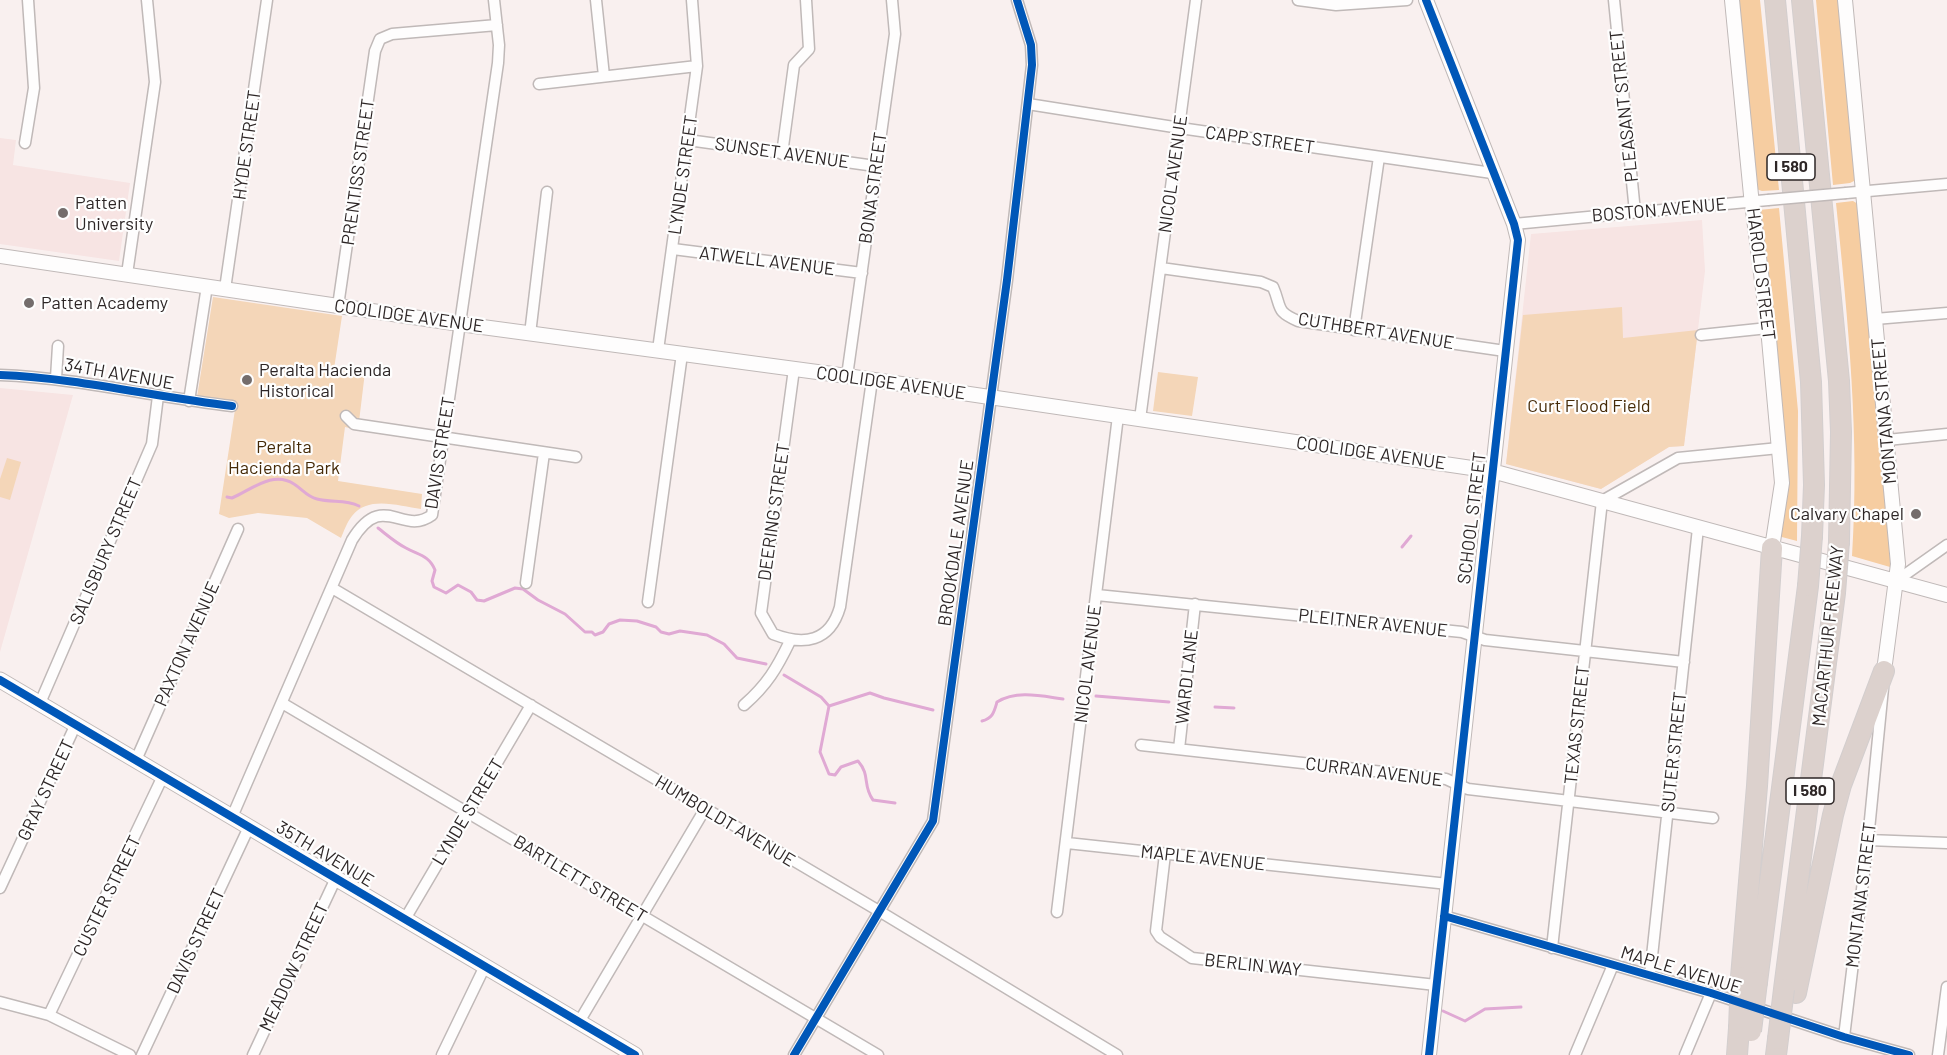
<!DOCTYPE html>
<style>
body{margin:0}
canvas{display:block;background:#f9f0ef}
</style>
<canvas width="1947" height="1055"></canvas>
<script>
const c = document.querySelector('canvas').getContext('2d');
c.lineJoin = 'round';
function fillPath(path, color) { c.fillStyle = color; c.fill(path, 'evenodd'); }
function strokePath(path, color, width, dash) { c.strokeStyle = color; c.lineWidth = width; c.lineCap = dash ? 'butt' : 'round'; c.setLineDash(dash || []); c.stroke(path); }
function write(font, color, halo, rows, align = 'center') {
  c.font = font + ' Barlow,sans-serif'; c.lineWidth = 4.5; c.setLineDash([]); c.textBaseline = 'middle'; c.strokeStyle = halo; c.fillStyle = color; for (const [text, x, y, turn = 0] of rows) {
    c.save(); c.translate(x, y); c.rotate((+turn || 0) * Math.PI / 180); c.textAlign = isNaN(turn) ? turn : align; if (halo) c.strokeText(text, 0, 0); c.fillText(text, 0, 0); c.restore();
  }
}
fillPath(new Path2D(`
 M0,138L16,140L13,165L130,183L119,261L0,244Z
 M1702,220L1705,271L1684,446L1669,447L1601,489L1506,464L1531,234Z
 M0,388L73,395L0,652Z`), '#f7e4e3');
fillPath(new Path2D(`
 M213,297L342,316L334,369L365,372L358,430L345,427L338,481L422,494L421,509C399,506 368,495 352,516C347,522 344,531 341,538L307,518L258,513L229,518L219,514L236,403L197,397Z
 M1622,307L1623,338L1698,330L1684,446L1669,447L1601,489L1506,464L1523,315Z
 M1158,372L1198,377L1192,416L1153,411Z
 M7,458L21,462L10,500L0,497V479Z`), '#f4d6b8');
fillPath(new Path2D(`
 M1739,0H1760L1779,190L1762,191L1756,189Z
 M1816,0H1839L1856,180L1850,183L1833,185Z
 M1853,201L1858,204L1891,554L1890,567L1852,556C1860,437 1848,321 1836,203Z
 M1779,208L1798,411L1797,541L1778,536L1759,210Z`), '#f6cda1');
strokePath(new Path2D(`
 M227,497L232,498C251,490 273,470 294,484C302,489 307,497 317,499C332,503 345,499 359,506
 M378,528C387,535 396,543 406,548C418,555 429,555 435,570L432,581L434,587L446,593L458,585L471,592L477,600L484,601L515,588L523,589L538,600L565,614L585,632H592L595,635L603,632L609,624L620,620L637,621L656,627L661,632L669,634L680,631L707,635L724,644L737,658L766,664
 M1402,547L1411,536
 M784,675L821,697L829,706
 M1096,696L1169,702
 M829,706L820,752L829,774L835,775L841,767L858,761C871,776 862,785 873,800L895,803
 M829,706L870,693L884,698L933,710
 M1215,707L1234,708
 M982,721C993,718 994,712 997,702C1017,690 1041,696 1063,699
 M1443,1011L1465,1021L1485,1009L1521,1007`), '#e0a9d4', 3);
const minor = new Path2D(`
 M596,0L604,76
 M1298,0L1336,5L1407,0
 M1614,0L1635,212
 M539,84L697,66
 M1028,104L1180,128L1492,173
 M688,140L875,166
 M25,143L34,88L28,0
 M782,154L794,65L809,49L806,0
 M1846,193L1947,184
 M1514,224L1768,200
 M673,249L862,273
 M1161,268L1261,282L1273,287C1282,308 1275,311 1298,321L1505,351
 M127,274L155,82L147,0
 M225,289L267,0
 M338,306L375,51L380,39L392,34L497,25
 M1875,319L1947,313
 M1354,330L1379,157
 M530,334L547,192
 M1701,335L1768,328
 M658,350L697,66L692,0
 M794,369L761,613L773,634C804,646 830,642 840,607L872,380
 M0,375C78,378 154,397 232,406
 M847,376L895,34L892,0
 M56,378L58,346
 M189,401L207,286
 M346,416L354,424L576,457
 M1140,419L1196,0
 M1887,440L1947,434
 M1896,581L1947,545
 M526,583L544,453
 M332,588L879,911L1117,1055
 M1097,595L1462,632L1485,640L1684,662
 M648,602L682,354
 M40,703L152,444L158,396
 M282,703L878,1055
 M744,705C767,685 777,668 790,641
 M1141,745L1446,779L1468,789L1713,818
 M1179,749L1195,604
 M136,760L238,529
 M232,817L352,540C383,489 402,537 432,515L498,63L499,45L494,0
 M1868,840L1947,843
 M1067,843L1448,884
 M1165,854L1156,931L1160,937L1192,958L1436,985
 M0,888L76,724
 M1057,912L1118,416
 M1444,916L1711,993L1844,1037L1909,1055
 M405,919L531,705
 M1552,948L1602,501L1678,458L1779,448
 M1650,975L1698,528
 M0,1002L49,1015L130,1055
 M49,1015L163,776
 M579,1022L705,809
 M1844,1037L1868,840L1883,688
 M142,1055L249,827
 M253,1055L336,878
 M442,1055L485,966
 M794,1055L933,821L1007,280L1032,65L1031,45L1017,0
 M1575,1055L1613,965
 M1685,1055L1711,993
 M1938,1055L1947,987`);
const tertiary = new Path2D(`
 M1426,0L1514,224L1518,240L1429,1055
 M1732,0L1751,195L1768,328L1782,483L1772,548
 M1845,0L1898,564L1884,671
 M0,256L460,324L847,376L1492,471L1947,595`);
const secondary = new Path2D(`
 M0,680L635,1055`);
const motorway = new Path2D(`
 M1775,0L1811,382L1814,485L1812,536
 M1802,0L1839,381L1841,432L1839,542
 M1741,977L1757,786L1772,548
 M1757,982L1808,586
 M1784,989L1835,593
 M1796,993L1833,815L1841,785L1884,671
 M1737,1055L1739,1028
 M1776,1055L1778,1039`);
strokePath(minor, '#c0b9b8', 13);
strokePath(tertiary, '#c0b9b8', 16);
strokePath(secondary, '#c0b9b8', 17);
strokePath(motorway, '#d3cece', 22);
strokePath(minor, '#fefdfd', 10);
strokePath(tertiary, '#fefdfd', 14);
strokePath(secondary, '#fefdfd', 15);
strokePath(motorway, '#dcd1cd', 20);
const minorBridge = new Path2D(`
 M1768,200L1846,193`);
const motorwayBridge = new Path2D(`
 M1808,586L1812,536
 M1835,593L1839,542
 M1739,1028L1741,977
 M1751,1031L1757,982
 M1778,1039L1784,989`);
strokePath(minorBridge, '#c0b9b8', 13, []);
strokePath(motorwayBridge, '#d3cece', 22, []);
strokePath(minorBridge, '#fefdfd', 10);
strokePath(motorwayBridge, '#dcd1cd', 20);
strokePath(new Path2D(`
 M1426,0L1514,224L1518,240L1429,1055
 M0,375C78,378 154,397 232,406
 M0,680L635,1055
 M1444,916L1711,993L1844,1037L1909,1055
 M794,1055L933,821L1007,280L1032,65L1031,45L1017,0`), '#0057b8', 8);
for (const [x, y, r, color] of [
 [63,213,6,"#746d6c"],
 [29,303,6,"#746d6c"],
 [247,380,6,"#746d6c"],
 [1916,514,6,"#746d6c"]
]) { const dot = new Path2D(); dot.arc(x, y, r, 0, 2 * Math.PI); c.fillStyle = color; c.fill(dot); strokePath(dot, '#fefefe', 2); }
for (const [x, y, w] of [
 [1791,167,48],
 [1810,791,48]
]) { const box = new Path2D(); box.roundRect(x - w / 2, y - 13, w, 26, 4.5); c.fillStyle = '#fefefe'; c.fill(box); strokePath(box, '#2d2626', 1.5); }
write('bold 16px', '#2d2626', null, [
 ["I 580",1791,167],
 ["I 580",1810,791]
]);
write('18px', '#2d2626', '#fefefe', [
 ["PLEASANT STREET",1624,106,-96],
 ["CAPP STREET",1260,140,8],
 ["HYDE STREET",247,145,-82],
 ["SUNSET AVENUE",782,153,8],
 ["PRENTISS STREET",358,172,-82],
 ["NICOL AVENUE",1173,174,-82],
 ["LYNDE STREET",683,175,-82],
 ["BONA STREET",873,188,-82],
 ["BOSTON AVENUE",1659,210,-5],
 ["ATWELL AVENUE",767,261,7],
 ["HAROLD STREET",1761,274,83],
 ["COOLIDGE AVENUE",409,316,8],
 ["CUTHBERT AVENUE",1376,331,9],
 ["34TH AVENUE",119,374,10],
 ["COOLIDGE AVENUE",891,383,8],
 ["MONTANA STREET",1884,411,-95],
 ["DAVIS STREET",440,453,-81],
 ["COOLIDGE AVENUE",1371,453,8],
 ["DEERING STREET",774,512,-82],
 ["SCHOOL STREET",1472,518,-83],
 ["BROOKDALE AVENUE",956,543,-82],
 ["SALISBURY STREET",106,551,-67],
 ["PLEITNER AVENUE",1373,623,6],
 ["MACARTHUR FREEWAY",1828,636,-84],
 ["PAXTON AVENUE",187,644,-66],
 ["NICOL AVENUE",1088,664,-83],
 ["WARD LANE",1187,677,-84],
 ["TEXAS STREET",1577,725,-84],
 ["SUTER STREET",1674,752,-84],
 ["CURRAN AVENUE",1374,772,7],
 ["GRAY STREET",46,790,-65],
 ["LYNDE STREET",468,812,-59],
 ["HUMBOLDT AVENUE",725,821,31],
 ["35TH AVENUE",325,854,31],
 ["MAPLE AVENUE",1203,858,6],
 ["BARTLETT STREET",580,879,31],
 ["MONTANA STREET",1861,895,-83],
 ["CUSTER STREET",107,896,-64],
 ["DAVIS STREET",196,941,-65],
 ["BERLIN WAY",1253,965,6],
 ["MEADOW STREET",294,967,-65],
 ["MAPLE AVENUE",1681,970,17]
]);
write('18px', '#2d2626', '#fefefe', [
 ["Patten",75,203],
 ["University",75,224],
 ["Patten Academy",41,303],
 ["Peralta Hacienda",259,370],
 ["Historical",259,391],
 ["Calvary Chapel",1904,514,"right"]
], 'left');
write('18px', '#452a07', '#fefefe', [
 ["Curt Flood Field",1589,406],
 ["Peralta",284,447],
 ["Hacienda Park",284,468]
]);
</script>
